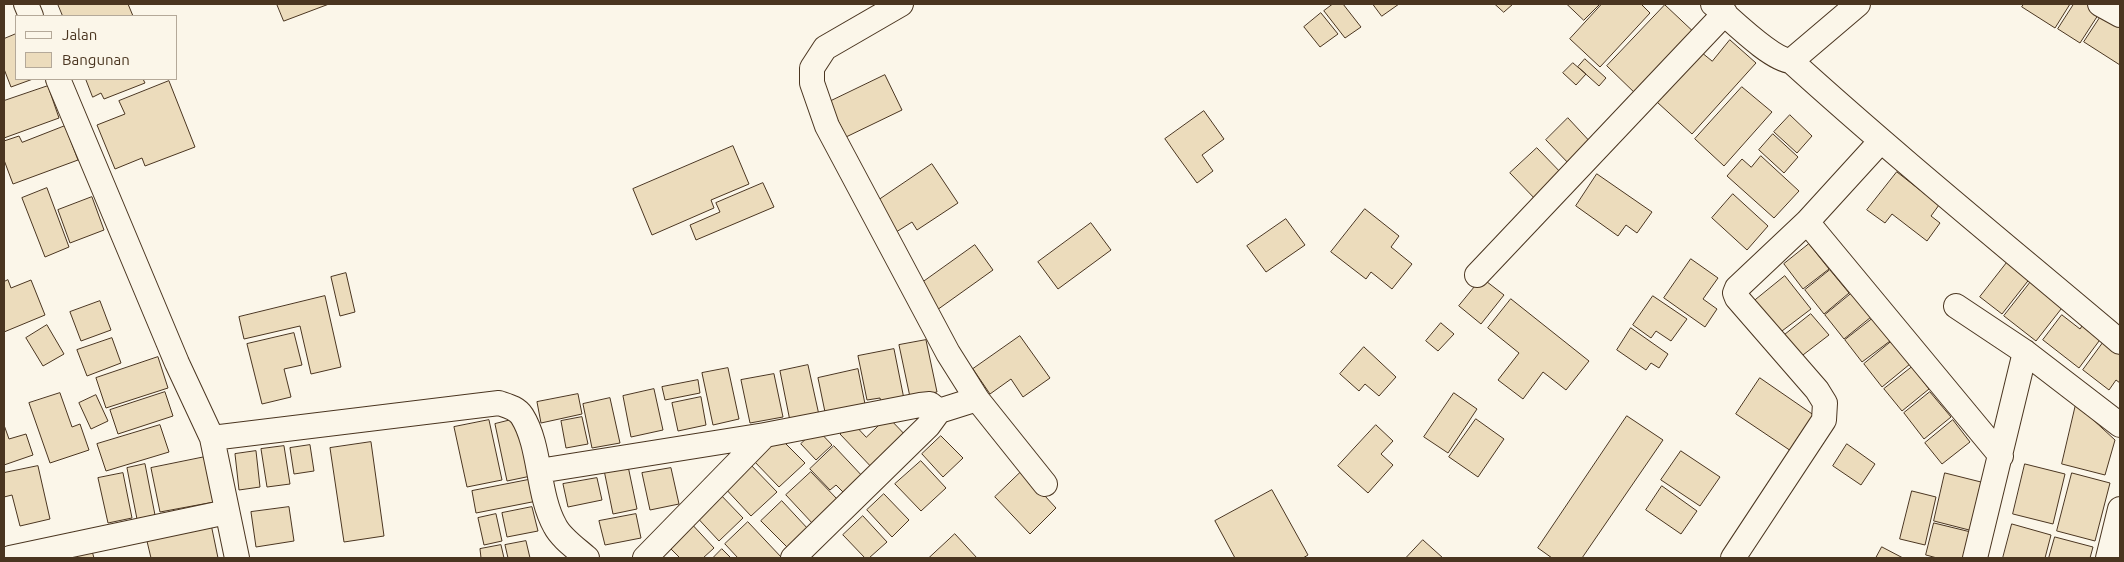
<!DOCTYPE html>
<style>
body{margin:0}
#map{position:relative;width:2124px;height:562px;overflow:hidden;background:#fbf6e9;font-family:Ubuntu,sans-serif}
canvas{display:block}
.frame{position:absolute;inset:0;border:5px solid #4a3520;pointer-events:none}
.legend{position:absolute;left:15px;top:15px;width:162px;height:65px;box-sizing:border-box;background:#fbf6e9;border:1px solid #b4a999;margin:0;padding:6px 9px;list-style:none;font-size:15px;color:#4a3520}
.legend li{display:flex;align-items:center;gap:10px;height:25px}
.legend b{width:25px;border:1px solid #b4a999}
</style>
<div id="map">
<canvas width="2124" height="562"></canvas>
<div class="frame"></div>
<ul class="legend">
<li><b style="height:6px;background:#fbf6e9"></b>Jalan</li>
<li><b style="height:14px;background:#ecdcbc"></b>Bangunan</li>
</ul>
</div>
<script>
const c = document.querySelector('canvas').getContext('2d');
c.lineJoin = 'round';
function fillPath(path, color) { c.fillStyle = color; c.fill(path, 'evenodd'); }
function strokePath(path, color, width, dash) { c.strokeStyle = color; c.lineWidth = width; c.lineCap = dash ? 'butt' : 'round'; c.setLineDash(dash || []); c.stroke(path); }
const building = new Path2D(`
 M58,4H128L133,16H63Z
 M277,4H329L284,21Z
 M1333,4H1343L1361,27L1345,38L1324,11Z
 M1373,4H1399L1382,16Z
 M1495,4H1513L1504,12Z
 M1567,4H1600L1584,20Z
 M1602,4H1641L1650,13L1600,67L1570,39Z
 M2024,4H2070L2055,28L2022,7Z
 M2074,4H2088L2100,12L2080,43L2058,29Z
 M1665,5L1699,37L1638,96L1607,66Z
 M1321,13L1338,34L1320,47L1304,27Z
 M2103,13L2120,24V65L2084,42Z
 M16,34V79H33L11,87L4,69V39Z
 M1730,40L1756,63L1692,134L1657,102L1701,52L1712,61Z
 M1585,59L1606,78L1599,86L1578,67Z
 M1573,63L1586,74L1576,85L1563,73Z
 M885,75L902,110L846,137L829,102Z
 M86,79H143L145,83L104,99L101,93L93,97Z
 M169,81L195,147L145,166L142,158L115,169L97,125L125,114L119,101Z
 M48,86L59,118L4,138V101Z
 M1742,87L1772,112L1724,166L1695,139Z
 M1204,111L1224,139L1202,155L1213,171L1197,183L1165,139Z
 M1790,115L1812,136L1797,153L1774,132Z
 M1568,118L1594,146L1572,167L1546,140Z
 M65,126L78,160L13,184L4,160V141L19,136L22,142Z
 M1773,134L1798,157L1784,173L1759,150Z
 M733,146L749,184L711,200L714,208L652,235L633,189Z
 M1537,148L1566,178L1539,203L1510,173Z
 M1761,156L1799,191L1774,218L1727,176L1742,159L1751,167Z
 M932,164L958,203L917,230L912,222L893,234L873,204Z
 M1897,172L1939,205L1931,216L1940,223L1927,241L1892,214L1885,223L1867,210Z
 M1597,174L1652,212L1637,233L1626,225L1618,236L1576,206Z
 M763,183L774,207L696,240L690,225L720,212L716,203Z
 M47,188L69,247L45,257L22,198Z
 M1733,194L1768,226L1747,250L1712,218Z
 M92,197L104,230L70,243L58,210Z
 M1365,209L1399,236L1391,247L1412,264L1392,289L1371,272L1366,279L1331,252Z
 M1286,219L1305,245L1266,272L1247,246Z
 M1091,223L1111,250L1058,289L1038,262Z
 M1809,244L1829,269L1803,289L1784,264Z
 M975,245L993,270L937,310L919,285Z
 M1691,259L1718,278L1703,299L1717,309L1705,327L1664,298Z
 M2009,260L2031,277L2002,314L1980,297Z
 M1830,270L1849,293L1824,314L1805,290Z
 M346,273L355,312L340,316L331,277Z
 M1785,276L1811,309L1778,334L1753,302Z
 M1482,278L1504,295L1481,324L1459,306Z
 M2033,279L2065,304L2036,341L2004,316Z
 M8,280L11,288L31,280L45,315L4,332V282Z
 M1852,293L1871,317L1844,339L1825,315Z
 M325,296L341,367L311,374L300,326L244,339L239,317Z
 M1653,296L1687,319L1671,341L1656,331L1651,338L1633,325Z
 M1511,299L1589,361L1566,390L1543,372L1523,399L1498,380L1519,353L1488,328Z
 M100,301L111,330L81,341L70,312Z
 M1811,314L1829,335L1799,358L1782,337Z
 M2062,315L2080,329L2084,323L2102,337L2079,368L2043,340Z
 M1872,319L1890,341L1862,362L1845,340Z
 M1441,323L1454,334L1438,351L1426,341Z
 M47,325L64,354L43,366L26,338Z
 M1631,328L1668,354L1659,368L1651,363L1646,370L1617,350Z
 M294,333L302,365L284,369L291,397L262,404L247,344Z
 M1020,336L1050,378L1023,397L1011,379L990,394L973,369Z
 M112,338L121,363L87,376L77,350Z
 M926,340L937,392L910,397L899,345Z
 M2105,340L2120,352V383L2116,380L2109,390L2083,370Z
 M1892,341L1910,364L1882,387L1864,364Z
 M1364,347L1396,377L1379,396L1365,384L1359,391L1340,374Z
 M894,349L904,399L881,403L880,398L867,400L858,356Z
 M158,357L168,388L106,408L96,378Z
 M808,365L819,415L790,421L780,371Z
 M1912,367L1929,389L1902,411L1884,389Z
 M728,368L739,419L713,425L702,373Z
 M858,369L865,404L825,412L818,378Z
 M774,374L783,417L750,423L741,380Z
 M1760,378L1818,418L1794,453L1736,414Z
 M698,380L700,393L665,400L662,387Z
 M654,389L663,430L631,437L623,396Z
 M165,392L173,416L118,434L110,410Z
 M1930,392L1951,417L1924,439L1904,413Z
 M60,393L72,427L80,424L89,450L50,463L29,403Z
 M1454,393L1477,409L1448,453L1424,437Z
 M578,394L582,414L541,423L537,402Z
 M96,395L108,421L91,429L79,403Z
 M701,397L706,425L678,431L672,403Z
 M610,398L620,443L592,448L583,404Z
 M2076,404L2115,440L2105,475L2062,464Z
 M1627,416L1663,440L1582,558H1552L1538,548Z
 M582,417L588,444L566,448L561,421Z
 M888,417L910,440L876,472L840,434L852,422L866,437Z
 M519,418L531,476L507,481L495,424Z
 M1476,419L1504,439L1478,477L1449,457Z
 M489,420L502,480L467,487L454,427Z
 M1953,420L1970,442L1942,464L1925,443Z
 M4,425L9,439L26,434L33,455L4,465Z
 M160,425L169,452L106,471L97,444Z
 M1376,425L1393,441L1381,454L1393,465L1368,493L1338,466Z
 M817,429L832,445L816,460L801,444Z
 M778,436L805,463L779,487L753,460Z
 M941,436L963,458L943,477L922,454Z
 M371,442L384,536L344,542L330,448Z
 M1847,444L1875,464L1861,485L1833,466Z
 M310,445L314,471L294,474L290,448Z
 M284,446L290,484L267,487L261,449Z
 M834,446L865,479L847,496L836,485L830,490L810,469Z
 M256,451L260,487L239,490L235,454Z
 M1681,451L1720,477L1700,506L1661,480Z
 M205,457L214,502L160,512L151,468Z
 M747,461L777,492L751,516L722,485Z
 M921,461L946,488L921,511L895,484Z
 M145,464L155,515L137,519L127,468Z
 M2025,464L2065,474L2053,524L2013,514Z
 M38,466L50,519L20,526L12,495L4,497V473Z
 M628,466L637,509L613,514L604,470Z
 M671,468L679,504L650,510L642,473Z
 M1022,471L1056,508L1030,534L995,497Z
 M811,472L838,500L813,524L786,495Z
 M123,473L132,518L108,523L98,478Z
 M1945,473L1981,482L1977,500L1980,501L1973,531L1934,521Z
 M2072,473L2110,483L2095,541L2057,531Z
 M597,478L602,500L568,507L563,484Z
 M533,479L537,501L476,513L472,491Z
 M1662,486L1697,511L1681,534L1646,510Z
 M716,490L743,518L719,541L692,512Z
 M1272,490L1308,555L1303,558H1235L1215,521Z
 M1912,491L1936,497L1925,545L1900,539Z
 M884,494L909,520L892,537L867,510Z
 M782,501L809,530L789,549L761,521Z
 M289,507L294,541L256,547L251,512Z
 M532,507L538,531L507,537L502,513Z
 M496,514L502,541L484,545L478,518Z
 M636,514L641,538L605,545L599,521Z
 M863,516L887,542L869,558H865L843,535Z
 M688,520L714,548L703,558H680L664,542Z
 M748,522L782,558H738L725,544Z
 M1934,523L1979,534L1973,558H1937L1926,555Z
 M211,524L218,558H151L146,537Z
 M2012,524L2051,535L2045,558H2003Z
 M955,534L977,558H929Z
 M2055,537L2093,547L2090,558H2049Z
 M1423,540L1443,558H1406Z
 M526,541L530,558H508L505,545Z
 M501,545L504,558H481L480,549Z
 M1882,547L1903,558H1876Z
 M722,549L731,558H713Z
 M92,551L94,558H51Z`);
fillPath(building, '#ecdcbc');
strokePath(building, '#4a3520', 1);
const minor = new Path2D(`
 M26,4L31,16
 M901,4L825,48L812,68V83L827,126L948,353L977,399L1045,484
 M1713,4C1730,18 1771,60 1791,61L1858,4
 M2100,4L2120,15
 M1791,61C1898,158 2010,249 2120,342
 M58,79L177,363L212,438L237,558
 M1807,222L2001,456
 M1477,275L1725,13
 M1956,306L2025,352L2120,425
 M212,438L499,403C508,406 517,408 522,416C541,446 537,494 555,526C561,538 577,549 587,558
 M539,471L765,435L920,405L930,404L939,411
 M10,558L227,512
 M645,558L765,435
 M793,558L928,426L939,411L977,399
 M1733,558L1824,420L1825,403L1817,390L1737,298L1735,293L1737,288L1807,222L1880,142
 M1975,558L2025,352
 M2108,558L2120,509`);
strokePath(minor, '#4a3520', 26);
strokePath(minor, '#fbf6e9', 24);
</script>
